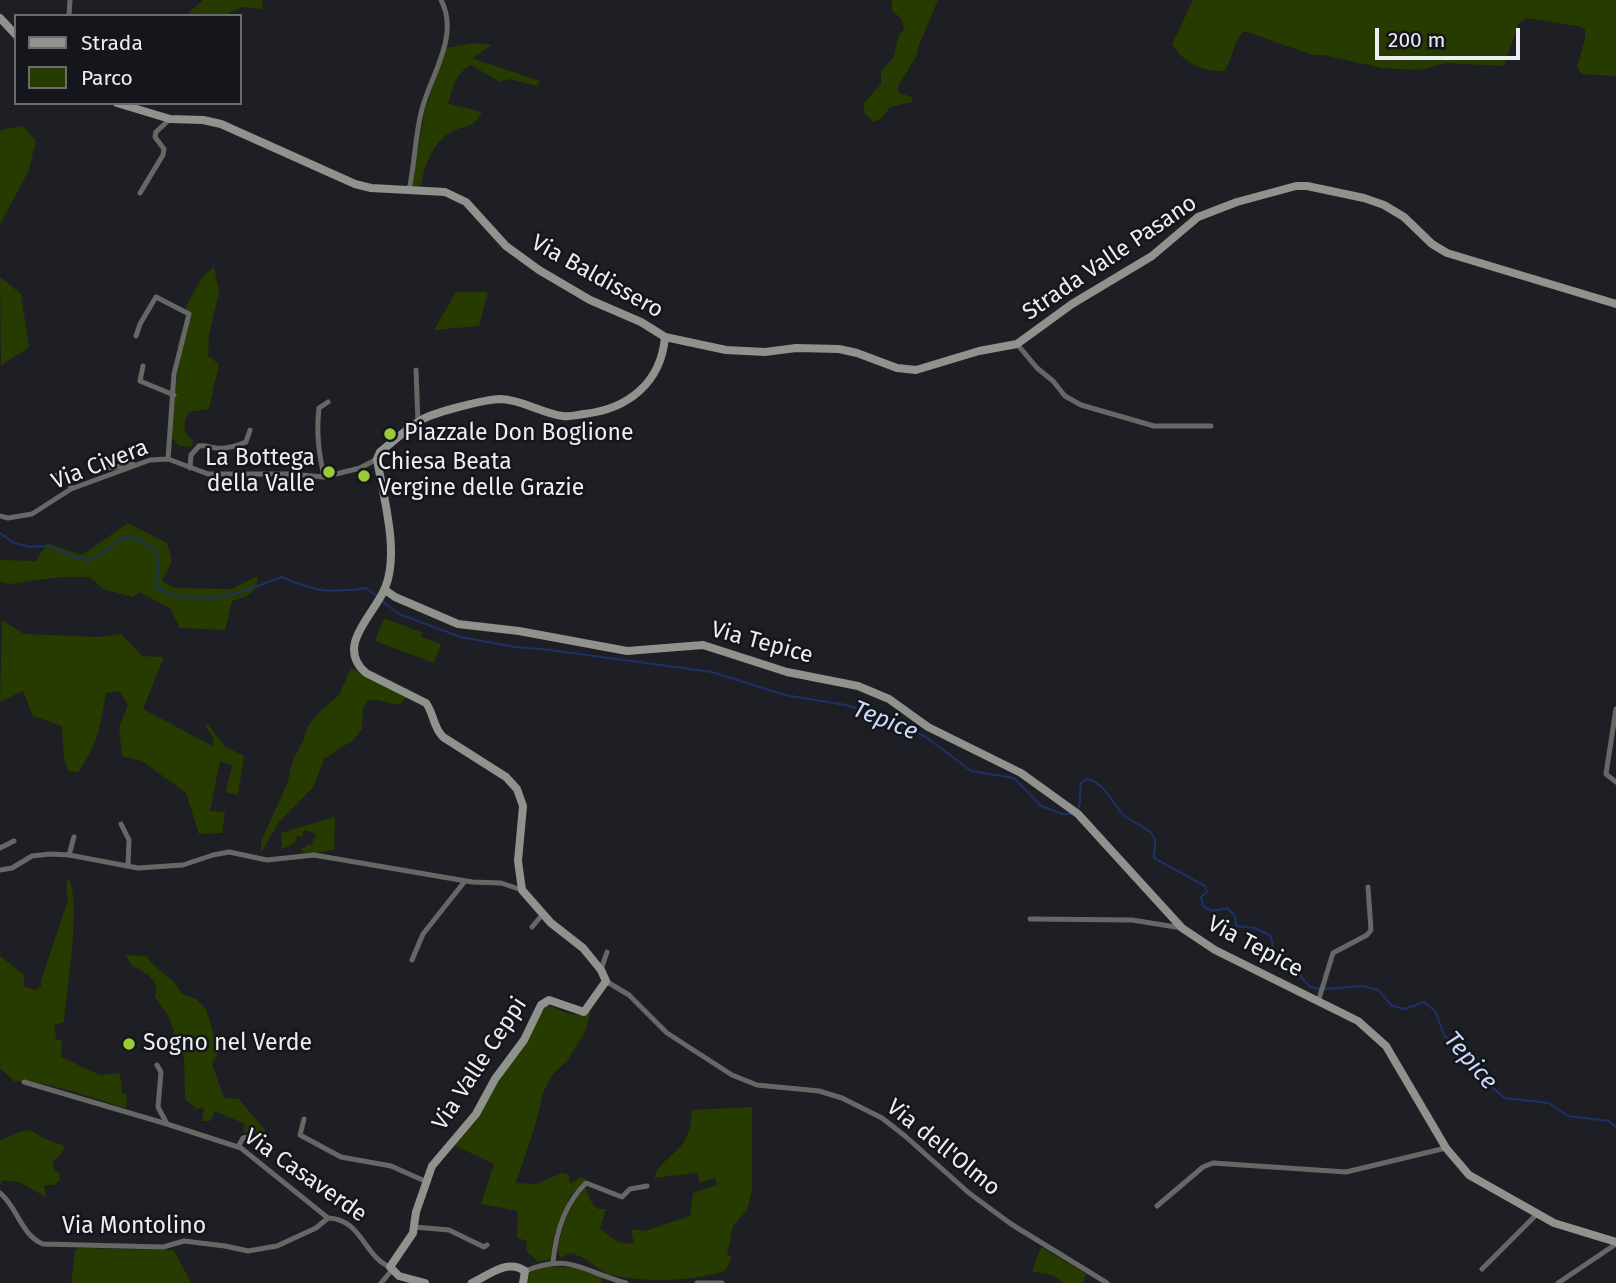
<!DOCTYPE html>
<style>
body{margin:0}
#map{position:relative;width:1616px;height:1283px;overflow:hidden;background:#1d1f24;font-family:"Fira Sans",sans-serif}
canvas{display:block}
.legend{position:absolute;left:14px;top:14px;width:228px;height:91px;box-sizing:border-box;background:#14161b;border:2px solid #6b6c71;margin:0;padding:9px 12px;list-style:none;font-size:21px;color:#edeef1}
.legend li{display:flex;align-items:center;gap:14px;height:35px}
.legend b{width:35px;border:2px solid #6b6c71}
.scale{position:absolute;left:1375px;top:28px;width:145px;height:32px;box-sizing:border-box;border:4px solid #edeef1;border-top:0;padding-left:9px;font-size:21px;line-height:24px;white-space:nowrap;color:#edeef1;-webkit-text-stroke:5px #14161b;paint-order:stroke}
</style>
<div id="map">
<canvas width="1616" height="1283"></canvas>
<ul class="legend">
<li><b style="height:9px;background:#90928e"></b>Strada</li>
<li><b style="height:19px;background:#273a00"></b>Parco</li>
</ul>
<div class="scale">200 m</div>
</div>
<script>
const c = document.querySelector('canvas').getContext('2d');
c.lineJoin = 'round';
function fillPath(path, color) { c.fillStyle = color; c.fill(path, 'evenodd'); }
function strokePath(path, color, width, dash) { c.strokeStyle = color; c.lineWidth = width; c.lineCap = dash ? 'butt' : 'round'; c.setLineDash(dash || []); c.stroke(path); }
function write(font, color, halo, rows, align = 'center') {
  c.font = font + ' "Fira Sans",sans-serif'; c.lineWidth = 5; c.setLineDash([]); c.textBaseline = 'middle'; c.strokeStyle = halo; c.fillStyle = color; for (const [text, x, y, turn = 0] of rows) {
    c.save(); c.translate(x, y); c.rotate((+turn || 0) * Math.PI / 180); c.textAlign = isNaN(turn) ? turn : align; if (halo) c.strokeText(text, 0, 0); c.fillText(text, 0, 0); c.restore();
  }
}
fillPath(new Path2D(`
 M203,0H262L263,9L241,7L229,13V16H185Z
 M892,0H938L919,45L917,55L897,88L899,93L912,97V102L890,107L882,118L874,122L864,113V103L881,84V71L894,57L898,37L904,29L902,19L892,11Z
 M1193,0H1616V76L1582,74L1577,67L1585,39V29L1577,26L1526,18L1519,23L1504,66L1447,63L1419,70L1382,68L1323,55H1313L1244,31C1232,42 1234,59 1224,71C1202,72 1183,62 1172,44Z
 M475,43L492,45L472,58L540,81L537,86L510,79L500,82L471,65C456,73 452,89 448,104L482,112C470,132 467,123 451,132C432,143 424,167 421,186L411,187L425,110L445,48Z
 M23,126L36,141L28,172L0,224V130Z
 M214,267L219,291L209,336L208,356L219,364L209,409L189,412C183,422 182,433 193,440L192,447L179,446L170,436L180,353L177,346L187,319L186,307L202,277Z
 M0,277L21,294L29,347L1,366Z
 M456,292H488L479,326L434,330Z
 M128,523L167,543L172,561L162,581L175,588L232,589L257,576C258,594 247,596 232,601L225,630L180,628L170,608L139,592L133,597L103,589L90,577H60L11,584L0,582V560L36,561L47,543L82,555Z
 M384,618L423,633L421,637L441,644L434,663L375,641Z
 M2,620L24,634L97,637L121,634L142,656L164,657L143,709L212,746L214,739L205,725L208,724L224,746L244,756L238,795L226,792L232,765L220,761L210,811L225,812L222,833L199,834L186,793L142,761L122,756L119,727L128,705L119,691L106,693C100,727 99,743 78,772L68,771L64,758L62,726L33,716L23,691L0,702Z
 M351,668L406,695L405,699L399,705L376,700L367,701L363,709L362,729L353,740L324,759L314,786L279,822L261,853V841L288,782L292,762L303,741L308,726L319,712L339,695Z
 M335,817L334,850L306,854L299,847L305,848L306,845L311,846L316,834L304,830L302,837L297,836L295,843L282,849L281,833Z
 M69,878C81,906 67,989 64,1022L54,1025L56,1039L62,1040L61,1057L100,1075L120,1073L122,1093L127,1095L126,1108C103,1102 33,1076 15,1082L0,1068V956L24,975V986L35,990L41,987V980L68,900L66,884Z
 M125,955L147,956L150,962L174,982L182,994L196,999L206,1009L219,1052L212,1064L224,1098L239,1099L265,1130L264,1137L243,1132L245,1124L215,1111L210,1121H202L204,1110L202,1107L197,1109L185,1099L184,1056L173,1039L174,1030L170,1021V1018L155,997C155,993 157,990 156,986C154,977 140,969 133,967Z
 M547,1005C562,1011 576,1020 591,1011L585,1032L567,1061L552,1075L543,1093L535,1126L516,1183L536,1184L562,1173L569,1175L570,1184L580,1177L587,1180L570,1196L553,1240L551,1259L538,1262L526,1250L527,1241L517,1238L518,1211L481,1204L494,1164L454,1145Z
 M752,1107V1190L747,1210L733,1226L727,1255L732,1257L725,1271C687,1282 645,1283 608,1274C594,1267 585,1256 570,1253L561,1258L557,1250C562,1229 569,1203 585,1188L593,1205L598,1209H606L600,1229L618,1242L634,1244L631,1229L645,1231L690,1216L693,1193L717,1185L715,1178L700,1183L697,1173L654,1178C659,1162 674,1156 683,1143C690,1134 691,1121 692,1110Z
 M30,1130L43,1138L65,1146L60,1155L52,1162L55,1170L60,1174V1180L54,1185H44L46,1197L19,1182L3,1180L0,1185V1141L16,1133Z
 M1041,1247L1086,1274L1083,1283H1062C1056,1272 1043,1275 1032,1271Z
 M79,1248L174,1250L191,1283H71L75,1250Z
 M547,1266L578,1268L602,1278L601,1283H526L528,1273Z`), '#273a00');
strokePath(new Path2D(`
 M0,533L14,543L31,547L47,546L81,559L91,560L105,552L117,540L135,538L156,550L158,570L156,587L176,597L209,598L238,593L282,577C316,592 329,593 366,588L378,597
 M382,601L399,614L461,637L515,647L550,650L712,672L785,695L846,705L886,717L926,737L971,771L1014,778L1041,806L1063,814H1071
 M1078,809C1082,800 1079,792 1081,783L1087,779C1108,784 1111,805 1126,817C1134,824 1153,828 1155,841C1156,846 1153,853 1154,858L1205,886L1207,892L1201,897L1203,906L1212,911L1227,908L1235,916L1236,926L1255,928L1271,936L1275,958L1296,971L1310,987L1320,989
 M1325,989L1363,986L1378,990L1392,1006L1405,1009L1424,1002L1435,1011L1445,1037L1459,1043L1476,1072L1504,1098L1549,1103L1568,1116L1609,1121L1616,1127`), '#1c3266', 2);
strokePath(new Path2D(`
 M69,16L70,0
 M409,190C415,163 415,135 422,109C431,75 460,35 441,0
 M140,193L163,155L164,149L155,137L156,132L170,119
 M136,336L140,324L156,297L189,314L174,374L168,459
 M1017,344L1037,368L1053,381L1065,396L1081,405L1154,426H1211
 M143,366L140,381L174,395
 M416,370L418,422
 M108,468L133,464
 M190,468L191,455L199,446C206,445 209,447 216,448C225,449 238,446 246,442L250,430
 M57,475L67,473L71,489
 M324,477C319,453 316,433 319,408L328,402
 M0,516L8,518L32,514L71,489L150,460L168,459L208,474H289L324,477L360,468L377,459
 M1616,709L1606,774L1616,782
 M121,824L129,840L128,866
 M0,848L14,841
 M69,855L74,837
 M0,870L12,868L32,856L50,854L69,855L138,868L183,865L213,855L229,852L267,860L314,855L472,882L501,883L522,890
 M1030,919L1132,920L1182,928
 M532,927L543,914
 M412,960L423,934L465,881
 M601,970L607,952
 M605,984L609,983L629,995L667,1033L732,1075L757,1085L819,1091L842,1098L882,1118L905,1136L969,1193L1011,1224L1107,1283
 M1318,1002L1333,953L1367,935L1371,930L1368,887
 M157,1065L161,1072L158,1107L167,1124L241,1148L328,1218C362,1219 364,1257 390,1267
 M24,1082L167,1124
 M304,1119L300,1135L341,1157L391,1166L427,1182
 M238,1147L243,1138L248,1137
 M0,1193C18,1208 21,1235 43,1244L163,1247L184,1241L225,1246L248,1251L277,1246L316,1228L328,1218
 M1157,1206L1203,1167L1213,1163L1346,1172L1446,1148
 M414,1227L449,1230L484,1247L487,1245
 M553,1262C556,1232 564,1204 586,1183L622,1197L630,1189L647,1186
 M1482,1269L1537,1214
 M525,1271C571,1252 583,1272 626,1283
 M381,1283L392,1270
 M697,1283H722
 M1558,1283L1616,1244`), '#676866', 5);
strokePath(new Path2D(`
 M0,18L16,35
 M117,103L170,119L203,120L221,124L355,184L371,188L445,192L466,202L506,246L539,270L590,300L641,322L665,337L726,350L765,352L796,348L839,349L857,353L897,368L916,370L979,351L1017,344L1072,304L1152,256L1198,217L1237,202L1296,186H1307L1364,198L1384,205L1404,217L1432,244L1447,253L1616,304
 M385,590L395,597L458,624L519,631L627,651L703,645L787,672L858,686L889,699L928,727L1021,773L1078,814L1182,928L1215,950L1358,1021L1386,1046L1446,1148L1469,1175L1554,1223L1616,1242
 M425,1283L399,1276L390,1267L413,1233L416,1212L432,1166L476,1114L495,1079L524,1040L541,1005L549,1000L584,1012L606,981L601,970L583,948L551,923L522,890L518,861L523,806L517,789L506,777L443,737C433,727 434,714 426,703L366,673C334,646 375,614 385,588C400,553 383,496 377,459L380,452C394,441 407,428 423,419C436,412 486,399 501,399C523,400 541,413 563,416C570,417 577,415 584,414C628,409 661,383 665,337
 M472,1283C488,1276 507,1258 525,1271L523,1283`), '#90928e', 8);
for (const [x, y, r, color] of [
 [390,434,7,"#98cb36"],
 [329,472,7,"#98cb36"],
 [364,476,7,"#98cb36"],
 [129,1044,7,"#98cb36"]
]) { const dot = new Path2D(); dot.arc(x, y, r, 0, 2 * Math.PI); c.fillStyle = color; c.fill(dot); strokePath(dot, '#14161b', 2.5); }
write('23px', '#edeef1', '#14161b', [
 ["Strada Valle Pasano",1110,258,-34],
 ["Via Baldissero",597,277,29],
 ["Via Civera",100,465,-21],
 ["Via Tepice",762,643,15],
 ["Via Tepice",1255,947,28],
 ["Via Valle Ceppi",480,1064,-57],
 ["Via dell'Olmo",943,1148,39],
 ["Via Casaverde",305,1176,35],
 ["Via Montolino",134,1227]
]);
write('23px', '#edeef1', '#14161b', [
 ["Piazzale Don Boglione",404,434],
 ["La Bottega",315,459,"right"],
 ["della Valle",315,485,"right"],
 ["Chiesa Beata",378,463],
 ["Vergine delle Grazie",378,489],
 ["Sogno nel Verde",143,1044]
], 'left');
write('italic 24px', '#cadafc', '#14161b', [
 ["Tepice",885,721,22],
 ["Tepice",1470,1061,49]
]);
</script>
